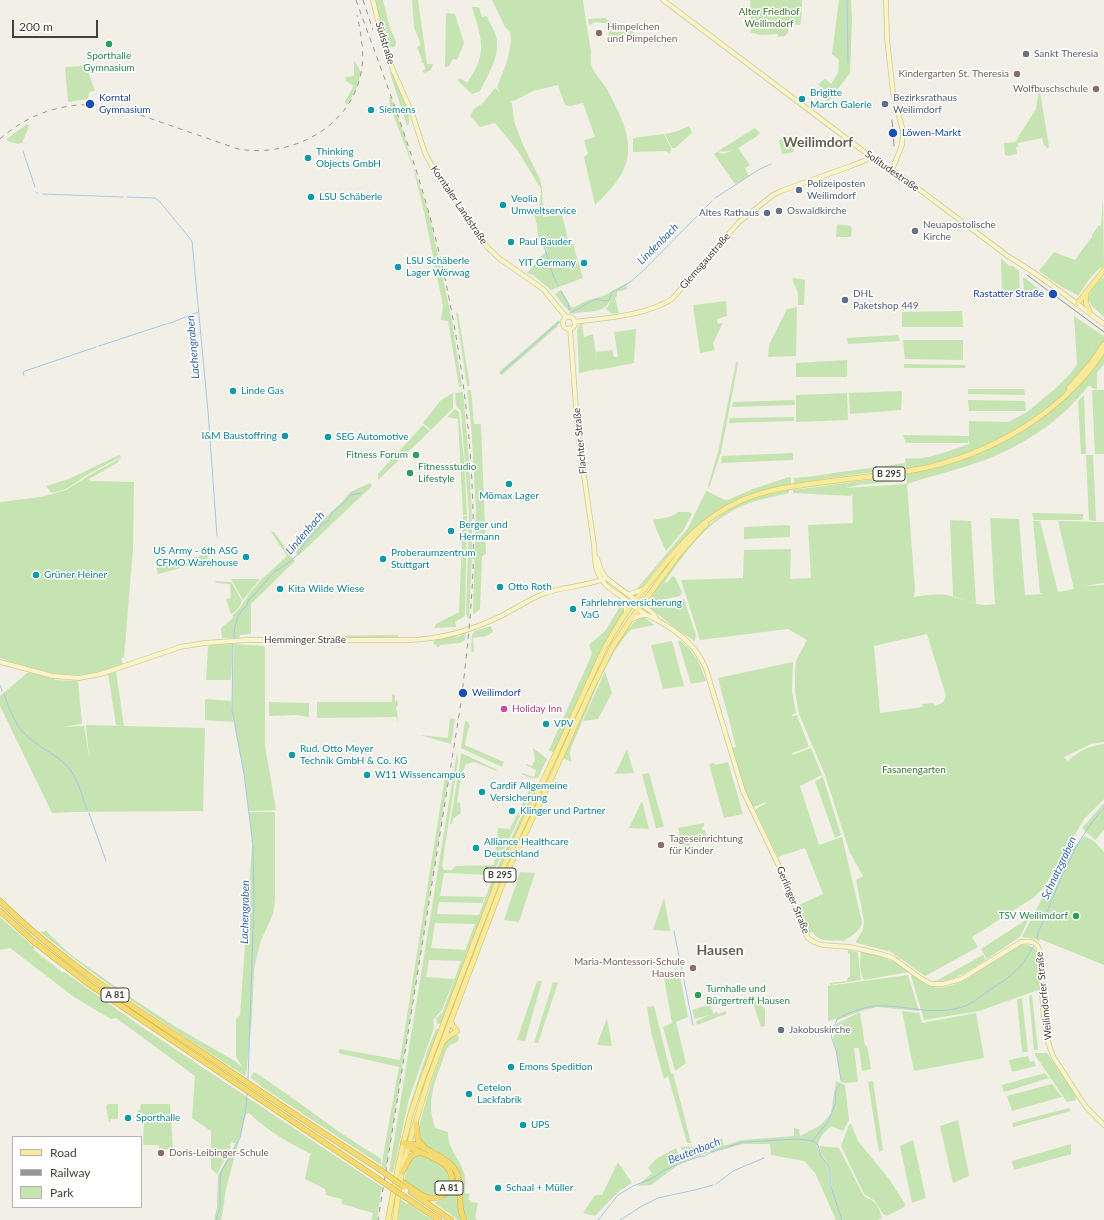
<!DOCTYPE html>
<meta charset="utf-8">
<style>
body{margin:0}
#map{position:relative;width:1104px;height:1220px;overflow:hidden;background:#f2f0e6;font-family:Lato,sans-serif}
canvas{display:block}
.legend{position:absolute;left:12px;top:1136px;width:130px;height:72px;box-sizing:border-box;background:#fff;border:1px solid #b4b3af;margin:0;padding:5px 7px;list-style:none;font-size:12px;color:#444136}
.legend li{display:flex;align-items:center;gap:8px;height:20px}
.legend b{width:20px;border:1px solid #b4b3af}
.scale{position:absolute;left:12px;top:20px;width:86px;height:18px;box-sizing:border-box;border:2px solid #444136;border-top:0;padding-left:5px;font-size:12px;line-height:14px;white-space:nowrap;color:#444136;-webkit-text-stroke:3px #fff;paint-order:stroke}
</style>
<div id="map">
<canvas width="1104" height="1220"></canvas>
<ul class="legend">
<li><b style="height:5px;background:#f7ea9a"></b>Road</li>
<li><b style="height:5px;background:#959595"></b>Railway</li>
<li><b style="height:11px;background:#c6e3b2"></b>Park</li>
</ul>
<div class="scale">200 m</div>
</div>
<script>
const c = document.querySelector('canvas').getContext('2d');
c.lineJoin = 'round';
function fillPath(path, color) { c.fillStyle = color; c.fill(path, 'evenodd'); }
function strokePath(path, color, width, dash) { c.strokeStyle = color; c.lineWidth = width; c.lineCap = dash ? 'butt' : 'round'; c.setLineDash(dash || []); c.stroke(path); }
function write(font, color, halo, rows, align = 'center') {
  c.font = font + ' Lato,sans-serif'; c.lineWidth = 3; c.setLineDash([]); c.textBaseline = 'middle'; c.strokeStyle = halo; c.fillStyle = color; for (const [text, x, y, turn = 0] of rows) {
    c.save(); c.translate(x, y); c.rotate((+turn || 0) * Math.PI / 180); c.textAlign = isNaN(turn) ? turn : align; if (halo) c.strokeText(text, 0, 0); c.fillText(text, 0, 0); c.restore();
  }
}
fillPath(new Path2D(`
 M375,0H383L390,28L396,41V44L394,47H391L387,44Z
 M412,0H418L427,64H433L431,70L424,73L422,71L426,69L423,63L421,62L422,60L417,47L421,45L414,27Z
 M492,0H583C585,17 588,34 591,51C591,55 590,60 591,64C593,73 602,81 607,89C611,96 614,104 618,111C638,154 628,174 595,205L584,157L588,154L584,140L595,137L583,103L571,106L565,105L558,85L533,91L514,101H510L512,103L514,121L523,145L540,179L542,188L543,217L562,215L569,243L573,244L583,278L551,290L533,275L527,273L547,250L538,238L537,225L534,214L540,204L541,189L518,151L495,123L480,127L470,116L474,109L483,103L495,88L500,92L497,87C503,73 514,47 510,32L505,27Z
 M750,0H802L801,23L800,25L788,24V33L785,36L778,37V34L759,35L758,34L751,33Z
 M839,0H851L852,21L850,73L828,102L820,95L825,92L818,84L825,79L831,84L838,73L839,60L832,54Z
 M472,7H479L482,17L487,16C489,23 494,29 496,36C501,55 488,75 480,91L472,94L457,80L460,78L467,83C488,52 482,41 472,7Z
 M446,13L455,14L464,43L457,60L453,59L449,66L445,67Z
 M606,18V19L623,29H633L634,35H620L610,39L606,23L595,22L589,25L588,19Z
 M354,60L361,72L355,92L346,106L345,101L354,86L346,81V77L354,76Z
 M86,66L95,91L89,92L88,99L68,102L65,67Z
 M391,70L409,109V124L407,126L390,73Z
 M1036,85H1039L1049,147L1046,149V146H1044L1042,138L1018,143V147H1016L1017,154L1008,156L1005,155L1004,143L1015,142L1036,109L1038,95Z
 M389,97H391L406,140L413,167L390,106Z
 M27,124L29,126L22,143L18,144L7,141V139Z
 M689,126L692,133L675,148H672L665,134L678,131Z
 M755,128L760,133L757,136C746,143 731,155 718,151Z
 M664,134L671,148L670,153L665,151L633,152V138Z
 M791,137L794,152L782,154L779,140Z
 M738,148L750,165L745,168L749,176L735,184L714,154L717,152L724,154Z
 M412,162L429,214L452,320L462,387H459L448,321L441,320L443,306L425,216Z
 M1103,199L1104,266C1093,271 1085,286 1078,296C1074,292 1068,291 1064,288C1055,283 1047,277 1039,271L1054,252L1075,260L1090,239L1092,238V235L1099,225L1101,226Z
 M837,224L850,226L852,228L851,237H836Z
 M1001,258L1009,266H1013L1019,271L1020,294L1002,295Z
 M1104,277V317L1092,306L1088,298C1091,289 1096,282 1104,277Z
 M794,278L805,280L804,305H798V293L792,279Z
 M1023,278H1025L1044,293H1026L1024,292Z
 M627,283L626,286L628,289L617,292V296L615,298L619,313L612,314L605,308L608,307L610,301V300C604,315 586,310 573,314L565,307L555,294L561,290L572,308L588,300L603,296Z
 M726,301L727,316L717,319L718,324L723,323L713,343L715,350L700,353L693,305Z
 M797,307L796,356L768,357L769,345L787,309Z
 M962,311L963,327H902V312Z
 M456,312L458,313L470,386H467Z
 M1074,316L1104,336V364L1097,373V389L1092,388L1091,386H1088C1065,417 1031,440 995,456C967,468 936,474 907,484L905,458C927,461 948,451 969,444V438L968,443H906L903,435L969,436V421L1008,422L1027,412L1056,388L1071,373L1077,364Z
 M559,320L560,323L557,325L558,326L503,374L501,375L499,372Z
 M580,324H582L584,337L593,334L598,369L579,373L577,330Z
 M636,329L634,363L598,370L596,352L612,350L614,357H618L614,332Z
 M898,335L900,341L848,344L847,338Z
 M903,340H963V360L905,359Z
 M847,360V377H796V363Z
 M736,362H738V364L721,452L709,489L708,486L718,452Z
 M904,364L966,365L965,368H904Z
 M968,389H1024L1025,395L968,394Z
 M467,390H471L474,424H481L486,554L482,556L480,609L474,614L473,613L476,507L471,424Z
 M1092,390H1104V454H1095Z
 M902,391L901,410L850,414L849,393Z
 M463,392C468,446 473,500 472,555C471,576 470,598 469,619L466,614L469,515L461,412L456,405L455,393Z
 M453,393V408L431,430L423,423L441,400Z
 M847,393L848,420L796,422V395Z
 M1084,395L1086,454H1081L1078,401Z
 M794,400L795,405L732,407L733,402Z
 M968,400L1025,401L1026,411H969Z
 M455,409L459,412L464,459L467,515H463L458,419L447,417Z
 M794,417V421L729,423L730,418Z
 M423,425L430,431L378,480V474Z
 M793,453V460L721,463L722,456Z
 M119,455L121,457L90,473L66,489L52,493L49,490L46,486L69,479Z
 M1086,455H1093L1096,521L1089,520Z
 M121,458L117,463L89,479L90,481L134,482L133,549L124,657L121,659L123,664C111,668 98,673 85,674C55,678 27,667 0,658V502L41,497L66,490L90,475Z
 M905,463V468L830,478L794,484V478L806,477Z
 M905,475L904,480L859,485L845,488L907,484L915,589L914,597C925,595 935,594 946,595C965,598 973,608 995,604L990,518L1019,519L1025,595L1043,594L1040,593L1033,521H1040L1058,592L1074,589L1058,521L1104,522V583L1084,586L1104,585V742L1091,744L1064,757L1068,761C1079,751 1089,746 1104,744V799L1084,819L1044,887L1033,898L972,937L978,947L925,976L891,952L857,943L856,941L863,930L864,921L856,880L863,876L850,853L825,775L799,714L795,691V671L796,661L807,640L788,629L700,640L681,580L743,578L744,550L791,549L790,579L811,578L808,525L853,523L852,493L851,496L793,493V490ZM927,634L946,696C944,703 941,704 934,706V703L922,704L923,707L880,713L874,646Z
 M789,477L791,478V485C735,491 700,521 663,561C655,570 648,580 640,589L635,591L688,528L705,493L707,491L723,499L727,500L753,489Z
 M370,483L372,486L298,556L292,548L342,502L350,492Z
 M788,490L789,491V493C774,497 758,499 744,505C707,521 687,549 665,582L667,583L672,576L675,577L682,592L680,596L657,601V605L684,599L696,635L695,641C688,638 651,610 648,605L650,599C676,561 701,522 743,502C757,496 773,493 788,490Z
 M678,512H690L692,514L683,531L666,551L657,531L653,520C660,518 673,518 678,512Z
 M1032,513L1083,514V519L1081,520H1034Z
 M463,516H467L465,616L455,622L456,627L434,628L436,624L459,612Z
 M950,520L971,521L976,604L953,597Z
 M787,525L790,526V537L744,539V527Z
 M271,532H274L295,561L251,604V634L240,635L239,638H222L221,628L233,618V615L241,607L249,594L261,580L287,556Z
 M208,554L207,561L158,574L156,568Z
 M231,579H260L243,600Z
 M215,581L230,582L232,583L242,601C240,606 236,613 231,614L226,599L231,598L230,584L216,583Z
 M621,605L622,608L625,609L624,611L554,753L549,750L592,654L589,645L605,631Z
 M643,616L654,625L630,630L614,652L600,679L571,748L570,752L571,762L562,757C577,725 614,631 643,616Z
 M491,626L493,632L486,636L473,638L474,652L471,651L472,635L475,631Z
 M466,633L465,640L460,643L440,645L438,648L433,642L436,640L456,635L457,637Z
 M398,635V637L321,638L322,636Z
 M680,640C695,653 700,662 706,681L691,684L678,641Z
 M672,641L684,686L663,689L651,645Z
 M233,644L231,680H206L208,647L210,645Z
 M234,644L264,646L265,648V746L276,810L249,811L244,774L232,710Z
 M793,662L792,691L796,713L792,715V716L797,715L809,747L792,753L793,755L811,748L822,775L800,786L819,845L842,837L862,922C861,931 851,936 844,941C834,940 817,943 813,932L808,933L803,923L799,905L823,894L805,848L778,857L755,810L766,803V802L754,807L752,806L737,772L730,749L736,747L718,678Z
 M605,671L612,693L598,719L583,721Z
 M116,672L124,726L116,725L108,674Z
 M27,673H30L54,678L55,680L78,681L82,723L81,724L63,727L84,726L89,757L86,725L205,728L203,811L73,812L52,813L0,706V696Z
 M392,694L395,695V702L397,699L398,705L396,707V710H397L398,723L396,717L317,718V702H392Z
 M205,699L231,701L233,722L205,720Z
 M269,702L309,703V717L297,715L269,716Z
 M450,718L455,719L451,744L420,735L448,738Z
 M465,721L468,722L470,727L468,729L465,745L504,762L502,767L461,748Z
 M533,748L547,759L538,778H531L521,774L522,773L534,777L536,770L526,765L527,764L532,766L535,760Z
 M627,749L634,773L615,774Z
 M457,752L458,761L442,866L444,870H452L456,866L494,865L498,828L510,829L530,788L532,791L492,875L444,873L440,896L485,897L482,903L439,902L437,914L479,915L494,874L534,790L535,793L442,1023L438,1024L437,1023L436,1019L443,1011L461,961L429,960L426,977L454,979L442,1010L433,1020L434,1028L409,1099L393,1173L389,1171ZM435,923L475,924L463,956L465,950L431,948Z
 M461,753L496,769L497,771L474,762L466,764L461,775L459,772Z
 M728,762L743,814L724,818L709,764L714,763L715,765Z
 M446,770L449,775L386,1169L382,1167L383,1156L399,1067L338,1053L340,1049L400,1060Z
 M649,773L664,827L656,828L642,774Z
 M458,774L461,778L457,802L460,803L461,813L453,819L452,824H450Z
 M823,777L841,835L835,838L815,781Z
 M642,801L649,829L629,828Z
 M1104,803V830L1095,840L1082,828Z
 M249,812H273L275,813V900L273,914L260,943L254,969L252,1016L246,1076L245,1070V1076C175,1031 105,985 40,932L46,931L70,954L130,997L176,1027L235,1061L243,1068L236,1057V1019L240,1015L252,846H253Z
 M704,823V826L702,827V830H705L707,841L697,842L685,847L681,842L678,828Z
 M522,832L519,843L459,993H458L460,983L502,875Z
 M1085,836L1095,842L1104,852V965L1040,939L1039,942L1036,939L1022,937L1047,888L1053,890L1048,886L1068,850L1069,851Z
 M520,872L535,873L519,922L504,920Z
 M664,898L670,930V931L653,930Z
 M0,917L34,947V950L62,972L66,973L139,1025L382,1187L377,1220H371L373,1213L342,1204V1199L326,1195L325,1189L305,1179L310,1155L311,1154C287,1142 268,1131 249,1113L246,1114C240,1139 232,1164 226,1189C224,1199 224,1210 221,1220H214L217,1207L218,1175L236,1143H233L232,1141L231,1144L229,1145L231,1146L230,1149L217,1174L211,1169V1131L192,1118L195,1076L116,1018L111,1019L74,997L10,948L0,950Z
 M1029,918L1020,937L987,959L981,949Z
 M1023,944C1029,945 1033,946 1037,951L1041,989L979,1011L924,1020L911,976L912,974C917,978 922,983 927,985C958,999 995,952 1023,944Z
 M848,950L857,952L858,954L861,980L830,985V983L847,981L848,977H850V954H848Z
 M861,952C880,953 895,962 909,972L864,980C859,973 860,960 861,952Z
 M983,955L986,960C970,970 955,981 936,981Z
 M908,975L919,1011L877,1007L861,1011L838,1020L835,1019L828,1021V986Z
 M680,976L688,1017L676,1022L686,1063L675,1071L663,1027L672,1023L664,978Z
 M537,981H542L525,1041L517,1040Z
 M553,982L558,983L538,1043H534Z
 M1032,995L1038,1050H1034L1029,996Z
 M759,997L761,1006L765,1009V1026L761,1027L752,1000Z
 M1022,998L1028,1052H1022L1017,1000Z
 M710,1004L713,1014L717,1012L718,1014L726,1011V1014L697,1025L696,1021L710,1015L695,1019L692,1010Z
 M654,1006L671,1074L673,1073L691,1143H687L668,1076L664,1079L651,1032L647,1007Z
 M902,1011L919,1013L922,1023L976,1013L984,1058L914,1071Z
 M860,1012L865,1046L867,1045L871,1069L862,1071L859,1048H854L858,1082L845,1083L841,1082L836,1050L833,1039L836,1024Z
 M607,1018L612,1046L597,1045Z
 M436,1029H438L439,1031L406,1124L394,1174L409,1108L428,1049Z
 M454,1034L458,1035L459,1039L457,1042L450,1045L447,1048C441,1066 431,1087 431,1106C431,1114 433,1121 435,1128L448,1132C447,1149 462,1161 465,1177C466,1182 465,1188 465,1193L470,1194L468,1200H471L470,1202L478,1203L475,1217L477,1220H466C462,1210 462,1200 462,1189C463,1162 444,1156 424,1145L421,1141L419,1126L431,1083L446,1041Z
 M1035,1053H1047L1076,1095V1100L1067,1102L1035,1055Z
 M1028,1056L1030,1062L1034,1061L1036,1066L1012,1072L1009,1060Z
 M253,1072L256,1073C298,1100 337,1133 380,1158L381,1159V1165L259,1085V1084L251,1078Z
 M1045,1073L1049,1078L1004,1092L1002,1085Z
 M836,1081L845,1085L849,1120L843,1131L831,1126L822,1135L817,1146C821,1156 828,1163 830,1173C832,1180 829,1184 832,1192V1174L828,1164L822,1155L819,1146L839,1148L863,1195C867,1199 871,1199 874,1202C878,1205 880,1212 882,1217L878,1220H836L815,1173L804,1161L771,1155L770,1144H743L711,1153C708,1143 714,1142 722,1138L724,1146L741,1140L794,1136V1128L799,1129L800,1136L821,1125L831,1113Z
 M873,1081L883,1150L879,1152L868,1082Z
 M1052,1084L1062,1097L1012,1111L1007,1096Z
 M108,1104H118V1119H111L110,1122H109L106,1106Z
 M141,1104H170L173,1149L159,1150V1145H143L144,1116L138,1113V1110H140Z
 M1069,1108L1071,1111L1013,1127L1012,1123Z
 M958,1120L969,1175L967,1177L953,1183L940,1126Z
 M851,1124L858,1141L889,1179L905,1204L904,1207L887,1216L883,1214L875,1201L864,1194L841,1146L849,1125Z
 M913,1140L926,1198L912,1203L900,1146Z
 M1071,1144V1154L1014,1170L1012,1161Z
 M706,1146L708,1153L682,1162L651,1185L637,1186L652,1173L648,1168L656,1159L674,1149L676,1148L679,1156L685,1158L681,1147Z
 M418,1148C427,1152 438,1157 446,1163C461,1174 460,1201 462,1218L460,1220H458L435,1203L447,1194L451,1171L418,1150Z
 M420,1155C429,1157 444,1164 448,1173C454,1188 438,1200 425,1194C417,1191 410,1185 404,1180L409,1162L412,1157Z
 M618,1162L632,1183L619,1191L595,1216L583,1213L595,1195H602Z
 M400,1199L407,1204L408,1203L432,1220H398Z`), '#c6e3b2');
strokePath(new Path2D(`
 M847,0L848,63
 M23,151L35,187
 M36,192L38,194
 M43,194L123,197
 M127,197L155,198L160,202L192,241L208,411L217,536
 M715,198L760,169L771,164
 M541,236L553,275L558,286
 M561,291L568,303L569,310
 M570,313L596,299L604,301L609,300L612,292L629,283L643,271L712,201
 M168,324L198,312
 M99,346L166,324
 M501,373L559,322
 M24,376L23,372L25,371L96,347
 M234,640C234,626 236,615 247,605L249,599L253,596L274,572L291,561L299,553L305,542L315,533L321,525L328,521L332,513L344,503L351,495L361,493
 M233,643L232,710L244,774L253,846L254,902L248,1080
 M0,685L2,691
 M4,694C9,707 14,724 25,734C37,747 55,753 67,766C78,778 82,795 87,810
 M89,813L106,861
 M674,931L693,1025
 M1037,939L1038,933C1057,890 1072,842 1104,808
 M841,1080L836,1050L831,1036L837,1019C853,1010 872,1004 890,1006C913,1008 935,1014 959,1008C971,1005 981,996 991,989C1011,977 1022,968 1033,947
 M813,1140L828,1122L836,1102L835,1093L839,1085
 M813,1141L818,1145L821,1156L828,1165L831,1174V1187L842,1220
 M716,1184L733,1171L764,1158
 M216,1220L220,1208V1179L221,1172L240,1138L246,1108L247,1093
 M598,1220L618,1195L633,1186L651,1179L665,1170L681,1163L698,1157L705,1156L711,1152L743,1142L798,1139L813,1141
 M620,1220L642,1206L658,1198L699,1189L713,1185`), '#a6c5eb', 1);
const secondary = new Path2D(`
 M373,0L381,34L393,70L412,113L425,153L434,170L488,248L500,259L543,289L566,317
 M663,0L870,156L904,178L1009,257C1042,276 1073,301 1104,324
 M886,0L887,38L893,93L903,131L902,145L892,170
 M563 323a6 6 0 1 1 12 0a6 6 0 1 1-12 0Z
 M574,322C606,318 645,316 672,299L739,222L773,195L781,191L851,166L866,160L870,156
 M570,328L578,434L594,545C595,557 594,570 602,580C606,587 614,592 621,596C630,604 640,612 651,617C675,629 696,644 706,669L743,791L787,883L803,929L808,938L814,942L822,945L850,947L881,954L893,958L922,979L931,984H943L961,979L1021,942C1029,941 1036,941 1039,949C1044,984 1039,1026 1054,1058L1086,1107L1104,1125
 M597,558L601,570L606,578L653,613L657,620
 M627,594C635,594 638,590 645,589
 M622,599L626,605V613
 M631,619C637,618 639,614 647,615
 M0,662L53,676L79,678L101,674L180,647L205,643L247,640H410C441,639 472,630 499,617C514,610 527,600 543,594C563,586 586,587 606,578`);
const primary = new Path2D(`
 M1086,292V303L1090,313
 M1077,304L1104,270
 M1069,388L1092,362L1104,344
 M451,1020L452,1025L457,1031
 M444,1041L448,1037L454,1033
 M388,1220L399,1162L410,1116L423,1078L478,932L502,870L605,647C612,636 618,624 626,613C634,600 645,589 654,577C680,545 702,518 740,501C774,486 812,484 848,479C876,476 905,473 933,466C1000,449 1066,409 1104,350
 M395,1220L399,1188L404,1161L428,1081L507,872L552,777L591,690L613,646L631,619L680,553L706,524`);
const motorway = new Path2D(`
 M0,901C58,958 126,1003 194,1047C255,1088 317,1129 379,1169
 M0,911L34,942L90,985L377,1178
 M416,1124L418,1140L424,1147
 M403,1143C416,1153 435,1155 447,1167C459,1181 446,1201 429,1198C420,1196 412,1188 404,1183
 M403,1143C414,1142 423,1147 432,1152C457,1166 460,1170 460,1199C460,1206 461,1213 464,1220
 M402,1172C408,1164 408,1153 421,1153
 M411,1192L451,1220
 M402,1195L439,1220`);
strokePath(secondary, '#cfc899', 5.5);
strokePath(primary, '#dbc96b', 6);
strokePath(motorway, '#d2b140', 6);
strokePath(secondary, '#faf5c8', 4);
strokePath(primary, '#f7ea9a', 4.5);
strokePath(motorway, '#f3da70', 5);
strokePath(new Path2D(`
 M892,120L894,146
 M1027,275L1104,332`), '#959595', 1);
strokePath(new Path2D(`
 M356,0C382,72 410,144 430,217C461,332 476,452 473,571C471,617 466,663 460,709L378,1220
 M363,0L373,30
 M0,139C34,108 82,97 126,110L238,149C290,158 350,129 361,73C365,55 361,34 357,15`), '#959595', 1, [5, 5]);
const motorwayBridge = new Path2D(`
 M379,1169L404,1187
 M377,1178L402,1195`);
strokePath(motorwayBridge, '#d2b140', 6, []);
strokePath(motorwayBridge, '#f3da70', 5);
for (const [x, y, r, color] of [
 [599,33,4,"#8d6e63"],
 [109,44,4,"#2e9e5b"],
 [1026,54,4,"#6b7280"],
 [1017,74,4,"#8d6e63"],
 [1096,89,4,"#8d6e63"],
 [802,99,4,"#0f9aa8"],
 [90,104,5,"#1a4fb4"],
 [885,104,4,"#5c6f8a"],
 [371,110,4,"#0f9aa8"],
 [893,133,5,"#1a4fb4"],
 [308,158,4,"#0f9aa8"],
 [799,190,4,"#5c6f8a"],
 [311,197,4,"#0f9aa8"],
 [503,205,4,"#0f9aa8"],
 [779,211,4,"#6b7280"],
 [767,213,4,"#5c6f8a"],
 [915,231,4,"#6b7280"],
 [511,242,4,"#0f9aa8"],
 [584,263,4,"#0f9aa8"],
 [398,267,4,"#0f9aa8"],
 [1053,294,5,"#1a4fb4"],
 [845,300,4,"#5c6f8a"],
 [233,391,4,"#0f9aa8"],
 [285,436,4,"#0f9aa8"],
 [328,437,4,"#0f9aa8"],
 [416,455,4,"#2e9e5b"],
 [410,473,4,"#2e9e5b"],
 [509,484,4,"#0f9aa8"],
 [451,531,4,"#0f9aa8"],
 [246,557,4,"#0f9aa8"],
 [383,559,4,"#0f9aa8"],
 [36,575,4,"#0f9aa8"],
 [500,587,4,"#0f9aa8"],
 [280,589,4,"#0f9aa8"],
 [573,609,4,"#0f9aa8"],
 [463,693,5,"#1a4fb4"],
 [504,709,4,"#d1479c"],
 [546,724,4,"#0f9aa8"],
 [292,755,4,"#0f9aa8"],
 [367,775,4,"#0f9aa8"],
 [482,792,4,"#0f9aa8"],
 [512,811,4,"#0f9aa8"],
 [661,845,4,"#8d6e63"],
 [476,848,4,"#0f9aa8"],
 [1076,916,4,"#2e9e5b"],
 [693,968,4,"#8d6e63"],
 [698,995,4,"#2e9e5b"],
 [781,1030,4,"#6b7280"],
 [511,1067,4,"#0f9aa8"],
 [469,1094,4,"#0f9aa8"],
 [128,1118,4,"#0f9aa8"],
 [523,1125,4,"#0f9aa8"],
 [161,1153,4,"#8d6e63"],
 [498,1188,4,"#0f9aa8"]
]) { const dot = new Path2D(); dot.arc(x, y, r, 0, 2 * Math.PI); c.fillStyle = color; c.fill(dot); strokePath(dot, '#fff', 1.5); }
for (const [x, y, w] of [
 [889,474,32],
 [500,875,32],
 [115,995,28],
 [449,1188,28]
]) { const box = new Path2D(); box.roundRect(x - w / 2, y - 7, w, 14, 3); c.fillStyle = '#fff'; c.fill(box); strokePath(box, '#444136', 1); }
write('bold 9px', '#444136', null, [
 ["B 295",889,474],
 ["B 295",500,875],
 ["A 81",115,995],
 ["A 81",449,1188]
]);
write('10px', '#3e712e', '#fff', [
 ["Alter Friedhof",769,12],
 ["Weilimdorf",769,24],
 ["Fasanengarten",914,770]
]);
write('10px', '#785e54', '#fff', [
 ["Himpelchen",607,27],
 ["und Pimpelchen",607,39],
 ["Kindergarten St. Theresia",1009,74,"right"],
 ["Wolfbuschschule",1088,89,"right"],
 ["Tageseinrichtung",669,839],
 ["für Kinder",669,851],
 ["Maria-Montessori-Schule",685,962,"right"],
 ["Hausen",685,974,"right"],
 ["Doris-Leibinger-Schule",169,1153]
], 'left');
write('10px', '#444136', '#fff', [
 ["Südstraße",385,43,73],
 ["Solitudestraße",892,171,35],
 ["Korntaler Landstraße",459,205,56],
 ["Glemsgaustraße",705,261,-49],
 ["Flachter Straße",580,441,-96],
 ["Hemminger Straße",305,640],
 ["Gerlinger Straße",793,900,68],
 ["Weilimdorfer Straße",1044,996,-96]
]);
write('10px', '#5b616d', '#fff', [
 ["Sankt Theresia",1034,54],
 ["Oswaldkirche",787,211],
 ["Neuapostolische",923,225],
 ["Kirche",923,237],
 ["Jakobuskirche",789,1030]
], 'left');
write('10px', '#27864d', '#fff', [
 ["Sporthalle",109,56,"center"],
 ["Gymnasium",109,68,"center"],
 ["Fitness Forum",408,455],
 ["Fitnessstudio",418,467,"left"],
 ["Lifestyle",418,479,"left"],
 ["TSV Weilimdorf",1068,916],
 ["Turnhalle und",706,989,"left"],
 ["Bürgertreff Hausen",706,1001,"left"]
], 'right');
write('10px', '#0d838f', '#fff', [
 ["Brigitte",810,93],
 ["March Galerie",810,105],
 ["Siemens",379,110],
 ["Thinking",316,152],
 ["Objects GmbH",316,164],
 ["LSU Schäberle",319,197],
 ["Veolia",511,199],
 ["Umweltservice",511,211],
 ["Paul Bauder",519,242],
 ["LSU Schäberle",406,261],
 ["Lager Wörwag",406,273],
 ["YIT Germany",576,263,"right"],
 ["Linde Gas",241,391],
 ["I&M Baustoffring",277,436,"right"],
 ["SEG Automotive",336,437],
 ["Mömax Lager",509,496,"center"],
 ["Berger und",459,525],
 ["Hermann",459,537],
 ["US Army - 6th ASG",238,551,"right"],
 ["CFMO Warehouse",238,563,"right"],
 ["Proberaumzentrum",391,553],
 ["Stuttgart",391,565],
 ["Grüner Heiner",44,575],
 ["Otto Roth",508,587],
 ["Kita Wilde Wiese",288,589],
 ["Fahrlehrerversicherung",581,603],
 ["VaG",581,615],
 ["VPV",554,724],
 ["Rud. Otto Meyer",300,749],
 ["Technik GmbH & Co. KG",300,761],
 ["W11 Wissencampus",375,775],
 ["Cardif Allgemeine",490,786],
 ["Versicherung",490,798],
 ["Klinger und Partner",520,811],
 ["Alliance Healthcare",484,842],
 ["Deutschland",484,854],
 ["Emons Spedition",519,1067],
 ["Cetelon",477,1088],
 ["Lackfabrik",477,1100],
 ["Sporthalle",136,1118],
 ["UPS",531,1125],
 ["Schaal + Müller",506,1188]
], 'left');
write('10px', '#164399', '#fff', [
 ["Korntal",99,98],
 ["Gymnasium",99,110],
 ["Löwen-Markt",902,133],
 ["Rastatter Straße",1044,294,"right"],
 ["Weilimdorf",472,693]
], 'left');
write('10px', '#4e5e75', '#fff', [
 ["Bezirksrathaus",893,98],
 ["Weilimdorf",893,110],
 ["Polizeiposten",807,184],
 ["Weilimdorf",807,196],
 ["Altes Rathaus",759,213,"right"],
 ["DHL",853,294],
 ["Paketshop 449",853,306]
], 'left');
write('10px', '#b23c85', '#fff', [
 ["Holiday Inn",512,709]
], 'left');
write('italic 11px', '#3768a8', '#fff', [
 ["Lindenbach",658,244,-45],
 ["Lachengraben",193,347,-95],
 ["Lindenbach",305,533,-49],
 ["Schnatzgraben",1059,868,-65],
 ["Lachengraben",245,912,-89],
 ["Beutenbach",694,1151,-21]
]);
write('bold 14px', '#66604e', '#fff', [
 ["Weilimdorf",818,142],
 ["Hausen",720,950]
]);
</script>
